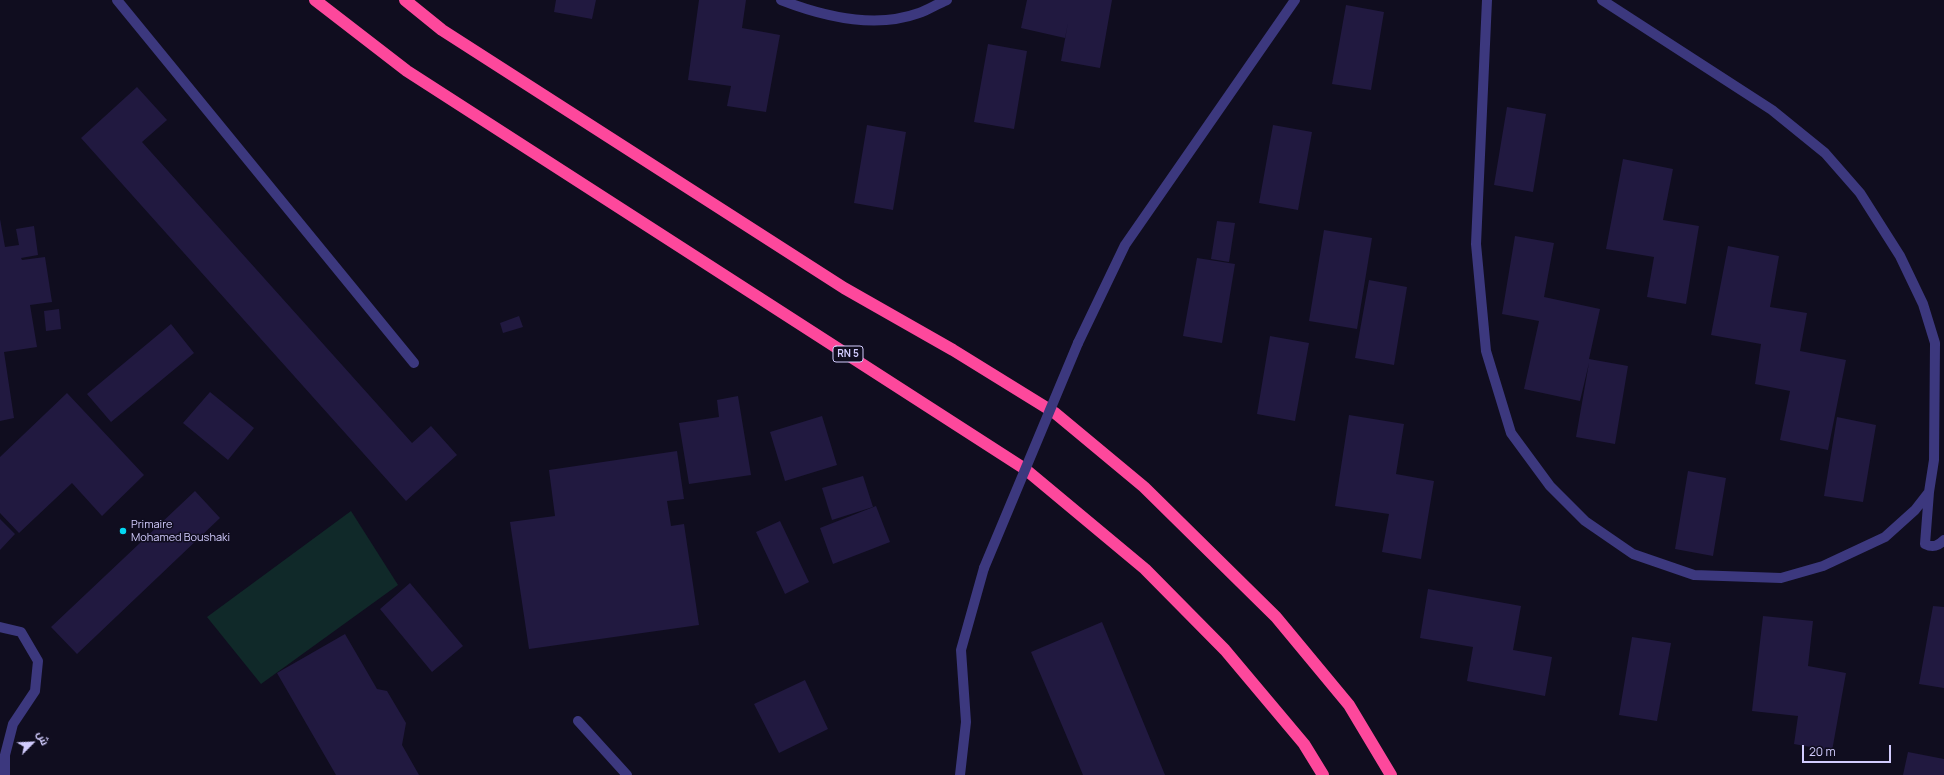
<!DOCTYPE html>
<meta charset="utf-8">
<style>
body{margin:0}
#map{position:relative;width:1944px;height:775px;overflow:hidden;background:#100d1f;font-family:Manrope,Cairo,sans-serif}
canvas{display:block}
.north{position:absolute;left:12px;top:723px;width:40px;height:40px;-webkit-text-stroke:3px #100d1f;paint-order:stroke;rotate:66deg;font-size:11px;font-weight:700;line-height:16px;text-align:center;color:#d2ccfe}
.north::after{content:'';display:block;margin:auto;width:14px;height:18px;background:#d2ccfe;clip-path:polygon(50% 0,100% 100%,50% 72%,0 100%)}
.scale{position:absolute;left:1802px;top:745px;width:89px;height:18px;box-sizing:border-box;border:2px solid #d2ccfe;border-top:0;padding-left:5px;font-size:12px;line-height:14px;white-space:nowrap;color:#d2ccfe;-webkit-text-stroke:3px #100d1f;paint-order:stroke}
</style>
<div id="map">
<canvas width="1944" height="775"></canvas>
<div class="north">ش</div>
<div class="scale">20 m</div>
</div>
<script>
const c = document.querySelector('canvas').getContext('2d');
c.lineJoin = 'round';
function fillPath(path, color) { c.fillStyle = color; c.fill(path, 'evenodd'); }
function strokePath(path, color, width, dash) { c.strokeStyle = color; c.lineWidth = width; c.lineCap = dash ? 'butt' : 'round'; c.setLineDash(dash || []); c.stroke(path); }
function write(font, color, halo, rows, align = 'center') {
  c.font = font + ' Manrope,sans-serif'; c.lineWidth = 3; c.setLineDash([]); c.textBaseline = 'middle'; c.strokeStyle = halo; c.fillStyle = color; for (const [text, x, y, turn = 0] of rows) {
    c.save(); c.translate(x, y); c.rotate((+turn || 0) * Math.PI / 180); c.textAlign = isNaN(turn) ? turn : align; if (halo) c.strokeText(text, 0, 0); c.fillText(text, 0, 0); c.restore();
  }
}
fillPath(new Path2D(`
 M351,511L398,585L261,684L207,617Z`), '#102929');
fillPath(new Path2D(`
 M556,0H596L592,19L554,12Z
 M699,0H746L742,28L780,35L766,112L727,106L731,86L688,80Z
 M1027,0H1112L1100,68L1061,61L1068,23L1065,38L1021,28Z
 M1346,5L1384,12L1371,90L1332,84Z
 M988,44L1027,51L1014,129L974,122Z
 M137,87L167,120L142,142L412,443L431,426L457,455L406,501L81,138Z
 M1507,107L1546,114L1533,192L1494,185Z
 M867,125L906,132L893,210L854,203Z
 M1273,125L1312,132L1298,210L1259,203Z
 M1623,159L1673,169L1663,220L1699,226L1686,304L1647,297L1654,257L1606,249Z
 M0,219L5,247L19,245L16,229L34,226L38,255L21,258L22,260L45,257L52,302L30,305L37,347L4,352L14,418L0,421Z
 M1217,221L1235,223L1229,262L1211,259Z
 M1324,230L1372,238L1357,329L1309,321Z
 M1515,236L1554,243L1544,297L1600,309L1589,359L1628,366L1615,444L1576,437L1589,363L1580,401L1524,389L1539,321L1502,314Z
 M1728,246L1779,256L1770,307L1807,313L1800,351L1846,360L1828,450L1780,440L1790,391L1755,384L1761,344L1711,335Z
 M1197,258L1235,264L1222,343L1183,336Z
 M1369,280L1407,287L1394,365L1355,358Z
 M59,309L61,329L46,331L44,311Z
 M519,316L523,327L503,333L500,323Z
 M171,324L194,353L111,422L87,394Z
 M1270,336L1309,343L1295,421L1257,414Z
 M210,392L254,428L228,460L183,423Z
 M67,393L144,475L102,516L72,483L19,533L0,513V457Z
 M738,396L751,475L689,484L679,423L719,417L717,400Z
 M1349,415L1404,424L1396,474L1434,481L1421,559L1382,552L1389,514L1335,506Z
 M822,416L837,465L785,481L770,432Z
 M1837,417L1876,425L1863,502L1824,496Z
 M677,451L684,499L667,501L671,526L684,524L699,625L529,649L510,522L555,516L549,470Z
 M1688,471L1726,478L1713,556L1675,549Z
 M863,476L873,507L832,520L822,488Z
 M195,491L220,518L77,654L51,627Z
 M876,506L890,542L833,564L820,528Z
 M0,519L15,534L0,550Z
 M780,521L809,582L785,594L756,532Z
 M410,583L463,646L432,672L380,609Z
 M1428,589L1521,606L1513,650L1552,657L1545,696L1467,681L1473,647L1420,638Z
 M1933,606L1944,607V688L1919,684Z
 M1763,616L1813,621L1808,666L1846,673L1832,751L1794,744L1798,716L1752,711Z
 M1102,622L1165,775H1083L1031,652Z
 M345,634L377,689L387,691L406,723L402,745L419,775H336L277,673Z
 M1632,637L1671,643L1657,721L1619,715Z
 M805,680L828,729L779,753L754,704Z
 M1908,752L1944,759V775H1903Z`), '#211940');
strokePath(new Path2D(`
 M117,0L414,363
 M781,0C822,16 875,29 919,13C928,10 937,4 947,0
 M1487,0L1476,244L1486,351L1511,433L1550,486L1585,521L1633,554L1694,575L1781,578L1823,566L1885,537L1915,510L1929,492L1934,460L1935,343L1923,304L1900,256L1860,193L1825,153L1772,110L1602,0
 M1078,343L1125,245L1295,0
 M1929,492L1925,544C1933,548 1938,546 1944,540
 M0,627L21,632L38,661L35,691L13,724L5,755V775
 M578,721L627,775
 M960,775L966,722L961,650L984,568`), '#3c387e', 10);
strokePath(new Path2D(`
 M315,0L407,71L1025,469L1145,569L1225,650L1304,744L1323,775
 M405,0L442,30L844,288L953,350L1055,413L1144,487L1276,617L1349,705L1391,775`), '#fd489c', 12);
strokePath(new Path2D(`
 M984,568L1078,343`), '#3c387e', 10);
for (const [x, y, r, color] of [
 [123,531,4,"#03d8f3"]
]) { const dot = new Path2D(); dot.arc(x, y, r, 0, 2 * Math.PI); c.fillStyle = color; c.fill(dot); strokePath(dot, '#100d1f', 1.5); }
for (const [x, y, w] of [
 [848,354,30]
]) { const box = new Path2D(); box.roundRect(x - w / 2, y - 8, w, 16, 3); c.fillStyle = '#100d1f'; c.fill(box); strokePath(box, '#d2ccfe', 1); }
write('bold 10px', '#d2ccfe', null, [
 ["RN 5",848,354]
]);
write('11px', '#d2ccfe', '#100d1f', [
 ["Primaire",131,525],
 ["Mohamed Boushaki",131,538]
], 'left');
</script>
